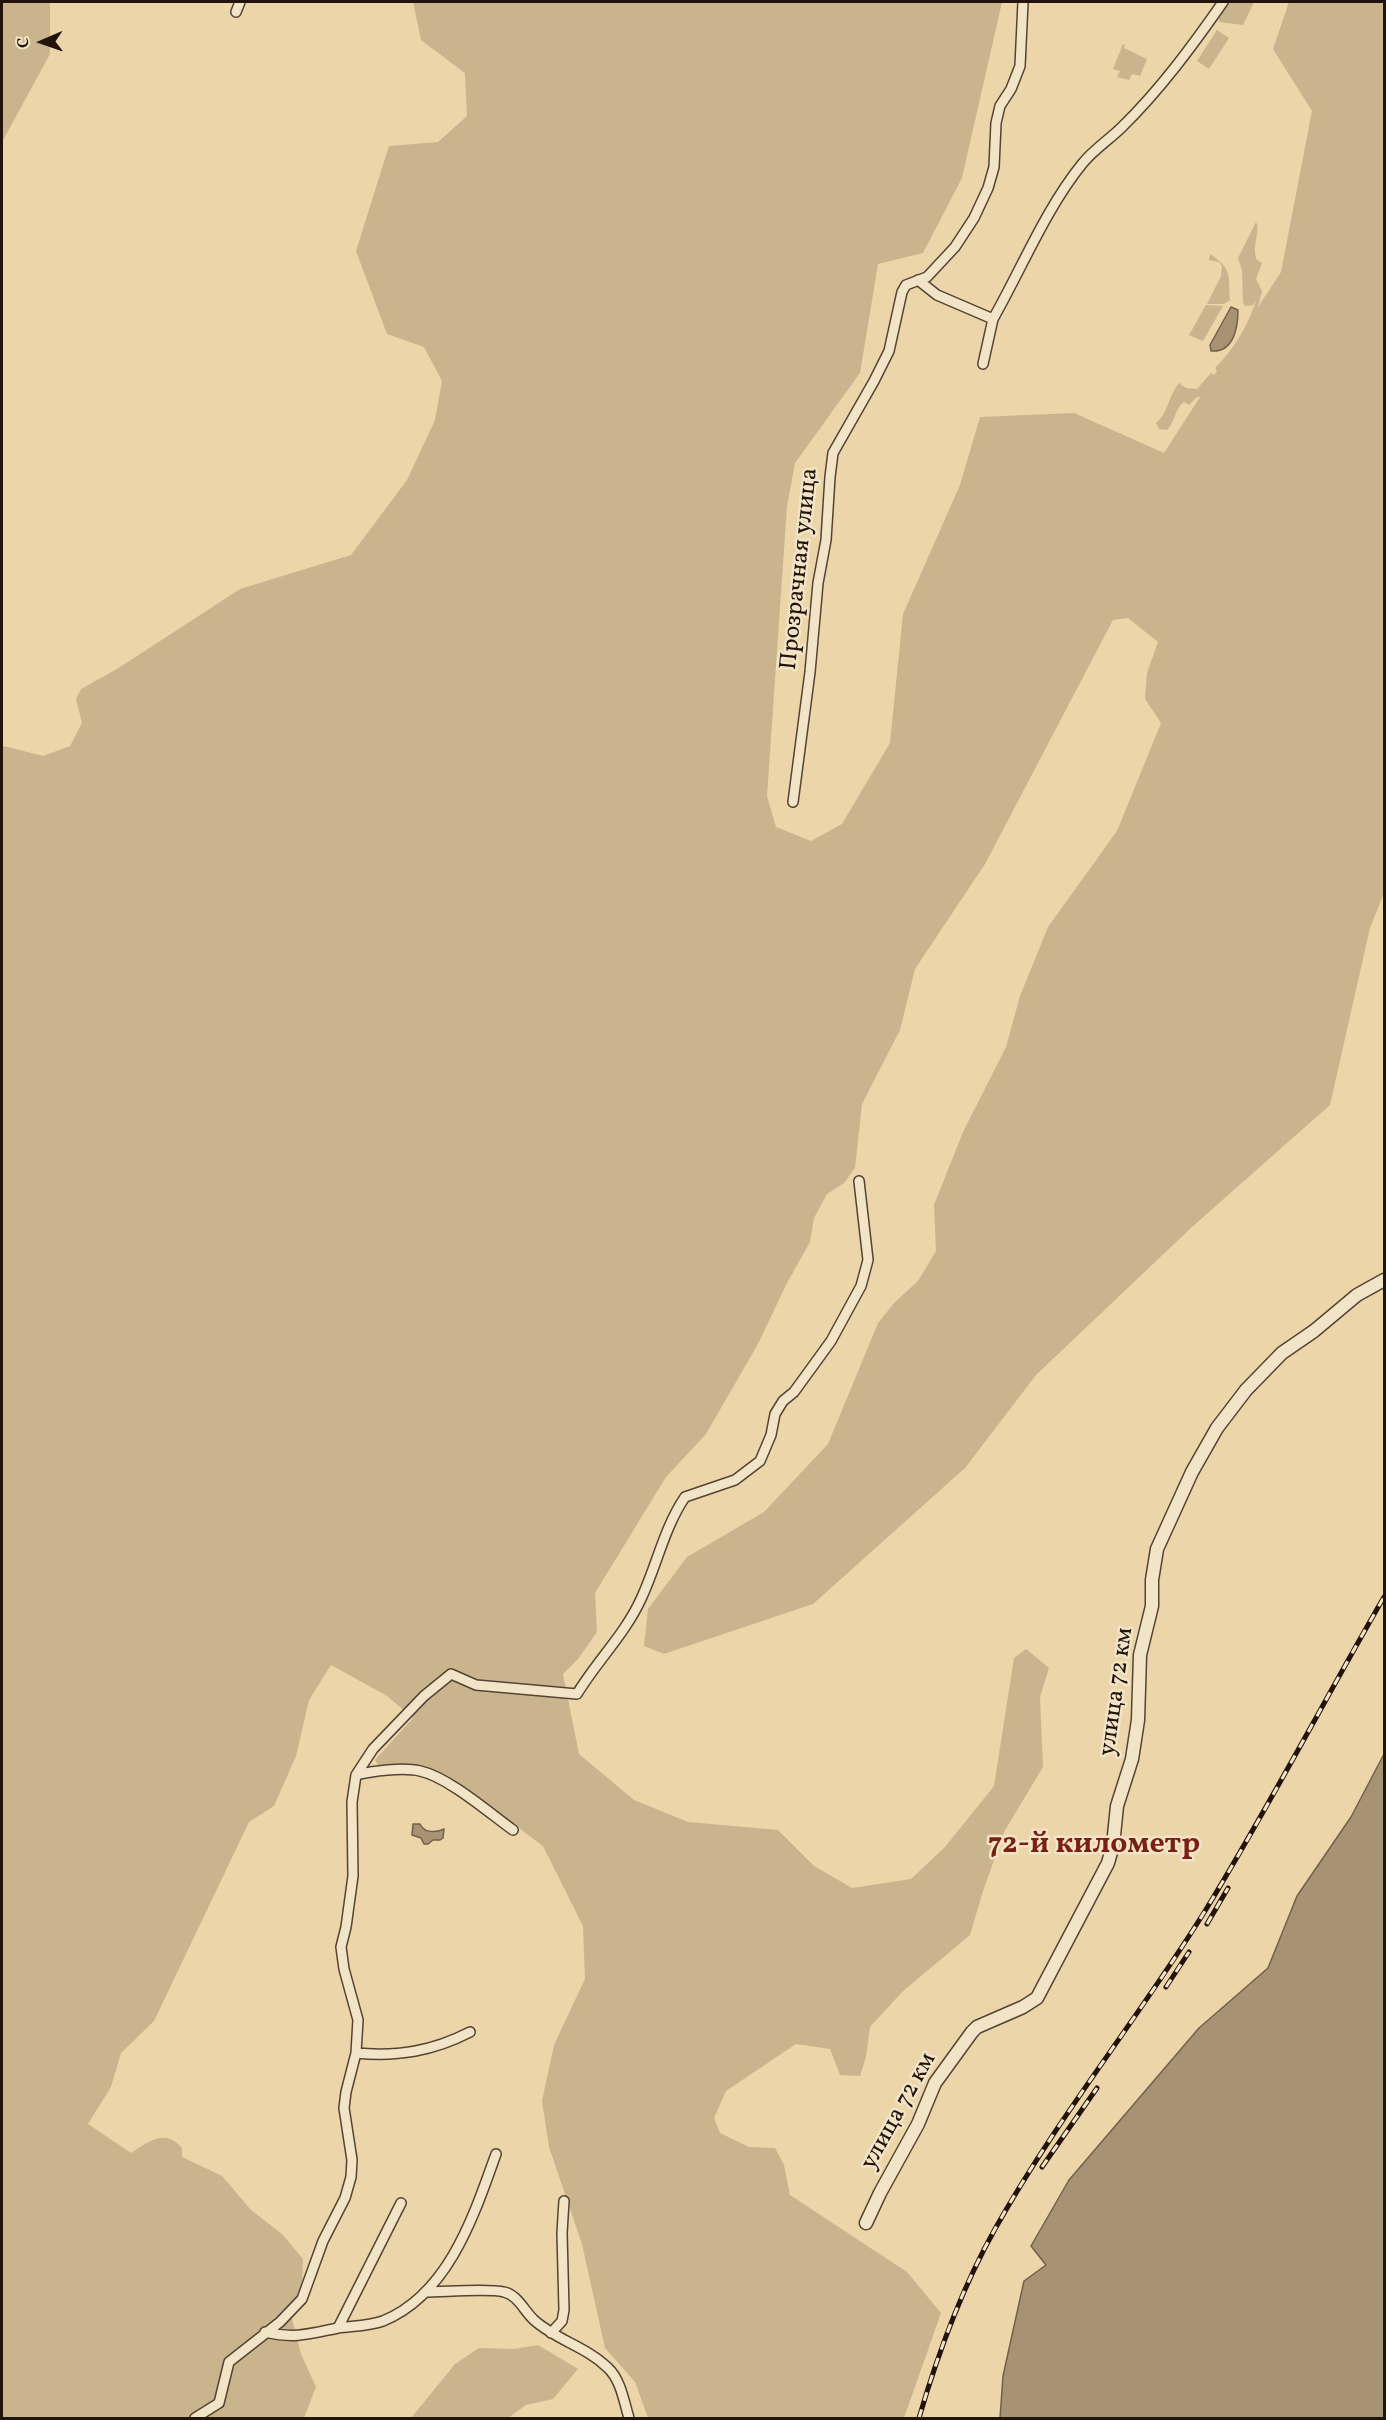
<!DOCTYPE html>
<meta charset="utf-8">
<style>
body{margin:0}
#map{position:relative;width:1386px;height:2420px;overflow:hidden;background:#ebd5a9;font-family:Vollkorn,serif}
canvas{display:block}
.frame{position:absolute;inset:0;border:3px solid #23130d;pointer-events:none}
.north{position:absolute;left:12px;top:12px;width:60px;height:60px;-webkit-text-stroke:4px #f2e4c7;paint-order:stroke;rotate:268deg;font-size:16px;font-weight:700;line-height:24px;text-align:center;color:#23130d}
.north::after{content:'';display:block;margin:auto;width:21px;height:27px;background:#23130d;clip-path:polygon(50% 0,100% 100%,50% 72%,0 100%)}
</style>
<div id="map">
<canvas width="1386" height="2420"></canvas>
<div class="frame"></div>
<div class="north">С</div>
</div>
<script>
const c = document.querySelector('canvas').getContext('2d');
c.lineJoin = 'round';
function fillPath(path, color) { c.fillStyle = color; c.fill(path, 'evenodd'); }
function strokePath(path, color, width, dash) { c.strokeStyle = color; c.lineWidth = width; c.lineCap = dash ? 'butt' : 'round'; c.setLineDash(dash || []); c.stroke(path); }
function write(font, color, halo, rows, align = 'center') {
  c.font = font + ' Vollkorn,serif'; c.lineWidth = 5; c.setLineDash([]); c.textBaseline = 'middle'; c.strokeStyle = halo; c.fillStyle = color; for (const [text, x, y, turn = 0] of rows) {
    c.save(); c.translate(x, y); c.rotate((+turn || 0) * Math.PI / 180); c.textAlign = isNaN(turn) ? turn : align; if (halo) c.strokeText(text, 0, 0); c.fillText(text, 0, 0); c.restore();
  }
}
fillPath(new Path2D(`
 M2,2H50V54L2,142Z
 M413,2H1002L962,178L923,253L878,264L860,373L795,463L787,506L767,796L776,827L811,841L842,824L890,743L903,614L960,485L980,417L1074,413L1164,453L1200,397H1197L1189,405L1184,402C1175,408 1175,422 1167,430L1159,429L1156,423C1169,412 1168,396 1179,383L1186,388L1197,389L1211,373L1214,375L1217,371L1215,368C1235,348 1247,327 1256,301L1253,305L1245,306L1243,302L1242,270L1238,258L1256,222C1261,231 1251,247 1257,260L1262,263L1256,279L1262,291L1258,307L1281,272L1312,111L1273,49L1289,2H1384V893L1370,928L1330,1105L1192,1227L1036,1375L965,1468L813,1604L664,1654L644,1646L648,1609L687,1557L764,1512L828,1444L878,1323L894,1303L918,1281L936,1251L934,1205L963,1132L1006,1047L1020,996L1048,927L1117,831L1161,723L1145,699L1147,673L1158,642L1128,618L1113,620L985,864L915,969L900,1030L862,1104L855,1168L844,1183L827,1194L814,1218L810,1242L787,1283L758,1344L706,1434L666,1477L595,1593L597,1632L578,1659L563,1674L579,1754L634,1800L688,1822L778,1830L814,1866L852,1888L911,1879L945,1847L994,1786L1014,1658L1026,1649L1049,1668L1040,1697L1043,1767L1004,1832L983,1891L970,1935L902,1992L870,2027L866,2057L860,2076L840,2075L830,2049L796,2044L726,2091L714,2118L720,2133L749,2147L775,2148L784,2165L790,2195L907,2272L941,2313L904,2418H648L635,2382L605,2348L582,2244L549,2147L542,2101L554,2045L585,1979L583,1926L543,1846L466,1788L422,1766L380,1768L375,1760L413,1718L387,1696L331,1665L309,1700L296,1756L274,1806L249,1822L154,2021L121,2053L111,2087L88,2124L131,2153C149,2141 165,2128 182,2148V2157L222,2176L251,2210L282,2234L303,2259L302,2285L290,2311L301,2354L316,2387L304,2418H2V748L4,746L43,756L70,746L82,723L76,699L81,689L117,669L240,589L351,555L407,480L435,420L442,381L424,347L387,334L356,251L389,146L438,142L467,116L465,73L421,40Z
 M1227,2H1254L1243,25L1219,22V13Z
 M1217,30L1229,38L1209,69L1197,61Z
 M1123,44L1125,45L1124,48L1147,59L1140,76L1132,74L1129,80L1117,77L1120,71L1113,69Z
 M1210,254C1233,270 1228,274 1230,300L1224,304H1207L1221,276L1222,266L1219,262L1209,260Z
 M1206,305L1223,306L1203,341L1189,335Z
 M538,2345L578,2369L553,2399L526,2405L508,2418H411L455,2364L479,2348L514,2349Z`), '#c9b48e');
const water = new Path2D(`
 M1231,307L1238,310C1238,327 1234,353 1211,351L1210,345Z
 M1384,1754V2418H1000L1003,2376L1024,2281L1046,2265L1031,2246L1069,2180L1199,2028L1268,1968L1297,1896L1351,1817Z
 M413,1824H420C424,1833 435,1833 444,1829L443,1838L440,1840H433L428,1844H424L421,1838L412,1835Z`);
fillPath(water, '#a79374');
strokePath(water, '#72604b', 1.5);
const minor = new Path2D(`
 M236,12L240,2
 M918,280L937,295L993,319L983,364
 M993,319C1022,268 1045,210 1082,164C1094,149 1109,140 1122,127C1160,90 1193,45 1223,2
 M793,802L810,672L818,583L826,540L830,477L833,453L874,381L889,351L902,292L906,285L927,277L955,247L974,218L988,188L994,167L996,123L1000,106L1011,89L1020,66L1023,2
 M356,1775C372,1771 403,1767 420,1771C448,1777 488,1812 513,1830
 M356,2053C398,2057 433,2051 470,2032
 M425,2292C445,2292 488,2288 504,2292C518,2295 524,2311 534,2320C556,2340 587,2347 608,2368C621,2380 624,2402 629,2418
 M338,2328L401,2203
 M265,2332C295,2339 309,2334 338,2328C352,2326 369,2326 383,2321C449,2294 474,2215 496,2154
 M551,2333L562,2321L564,2310L562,2233L564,2201
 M195,2418L219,2403L229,2362L280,2322L302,2299L323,2241L345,2198L351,2177L352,2160L344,2108L346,2092L356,2053L358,2020L344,1969L341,1947L346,1927L353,1876L352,1802L356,1775L373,1749L424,1696L451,1674L476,1685L577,1694C597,1661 625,1634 641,1599C657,1565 664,1528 685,1497L735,1480L760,1461L771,1435L775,1414L783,1401L794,1392L831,1341L861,1286L868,1260L859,1181`);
const tertiary = new Path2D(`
 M866,2223L880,2193L918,2124L935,2083L972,2032L977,2027L1023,2007L1037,1998L1108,1863L1113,1845L1117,1806L1132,1759L1138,1720L1140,1655L1152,1606V1580L1157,1549L1192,1472L1217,1428L1246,1390L1282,1353L1314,1331L1357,1295L1384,1280`);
strokePath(minor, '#554434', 12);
strokePath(tertiary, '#554434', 15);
strokePath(minor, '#f2e4c7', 9);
strokePath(tertiary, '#f2e4c7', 12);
const rail = new Path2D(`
 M1207,1924L1228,1888
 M1166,1987L1189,1952
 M1042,2167L1097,2088
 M919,2418C938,2353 962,2288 995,2229C1057,2118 1138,2019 1205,1911C1268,1808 1324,1701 1384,1597`);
strokePath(rail, '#23130d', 5);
strokePath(rail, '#f2e4c7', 3, [9]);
write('24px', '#23130d', '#f2e4c7', [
 ["Прозрачная улица",801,569,-84],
 ["улица 72 км",1118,1692,-82],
 ["улица 72 км",900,2112,-61]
]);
write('bold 30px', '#7a1f14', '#f2e4c7', [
 ["72-й километр",1094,1846]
]);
</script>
